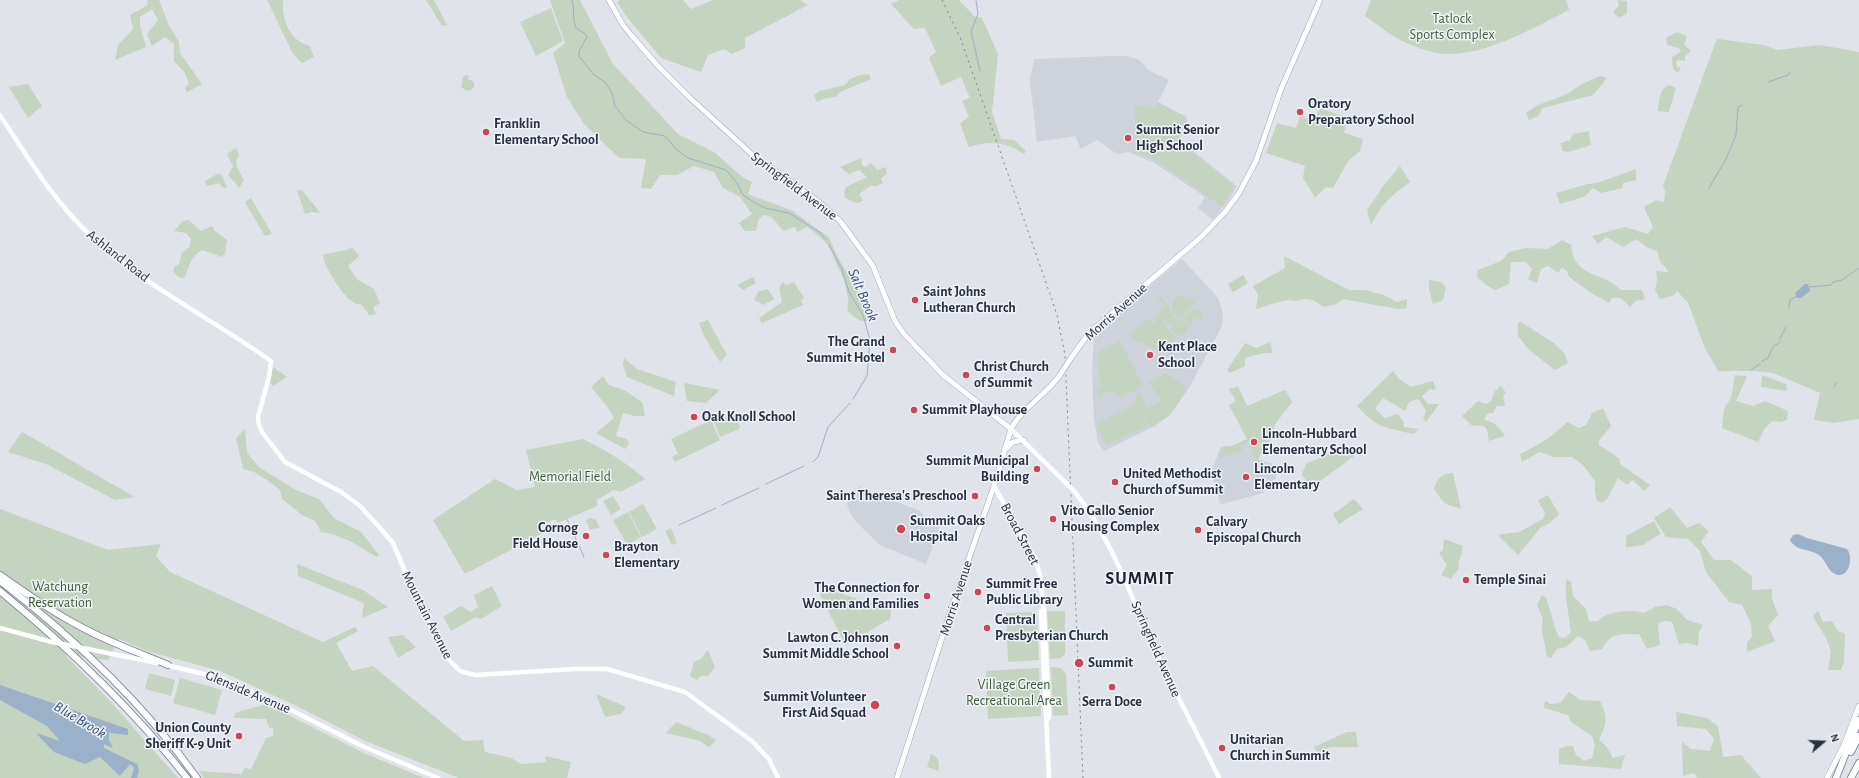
<!DOCTYPE html>
<style>
body{margin:0}
#map{position:relative;width:1859px;height:778px;overflow:hidden;background:#e0e3e9;font-family:"Alegreya Sans",sans-serif}
canvas{display:block}
.north{position:absolute;left:1803px;top:722px;width:40px;height:40px;-webkit-text-stroke:3px #eff2f6;paint-order:stroke;rotate:71deg;font-size:11px;font-weight:700;line-height:16px;text-align:center;color:#283140}
.north::after{content:'';display:block;margin:auto;width:14px;height:18px;background:#283140;clip-path:polygon(50% 0,100% 100%,50% 72%,0 100%)}
</style>
<div id="map">
<canvas width="1859" height="778"></canvas>
<div class="north">N</div>
</div>
<script>
const c = document.querySelector('canvas').getContext('2d');
c.lineJoin = 'round';
function fillPath(path, color) { c.fillStyle = color; c.fill(path, 'evenodd'); }
function strokePath(path, color, width, dash) { c.strokeStyle = color; c.lineWidth = width; c.lineCap = dash ? 'butt' : 'round'; c.setLineDash(dash || []); c.stroke(path); }
function write(font, color, halo, rows, align = 'center') {
  c.font = font + ' "Alegreya Sans",sans-serif'; c.lineWidth = 3; c.setLineDash([]); c.textBaseline = 'middle'; c.strokeStyle = halo; c.fillStyle = color; for (const [text, x, y, turn = 0] of rows) {
    c.save(); c.translate(x, y); c.rotate((+turn || 0) * Math.PI / 180); c.textAlign = isNaN(turn) ? turn : align; if (halo) c.strokeText(text, 0, 0); c.fillText(text, 0, 0); c.restore();
  }
}
fillPath(new Path2D(`
 M1110,56H1128L1137,59L1141,62L1148,70L1169,80L1158,102L1185,116L1187,119V123L1179,140L1237,186L1229,200L1213,220L1198,208L1205,197L1153,162L1128,152L1117,154L1097,140L1081,149L1075,136L1037,142L1030,81L1034,59Z
 M1182,259L1213,292L1219,300L1223,314L1222,326L1189,388L1170,415L1155,426L1104,451L1098,443L1094,419L1092,372L1094,333Z
 M1238,387L1247,406L1285,390L1292,402L1275,424L1272,437L1258,459L1281,467L1272,484L1263,493L1223,504L1220,503L1212,474V469L1221,447L1232,446L1247,439L1229,405L1236,401L1229,389Z
 M860,487L920,511L925,517L941,523L926,564L880,545L856,522L849,511L847,504L849,495L854,490Z`), '#ced2db');
fillPath(new Path2D(`
 M147,0H159L168,23L179,42L180,53L202,84L187,92L185,88L189,83L184,72L174,61V44L165,37L152,46L147,34L158,20L152,9L140,17V25L146,47L115,60L118,45L133,29L130,15L148,5Z
 M267,0H283C282,21 289,40 310,46L314,57L302,63L293,54Z
 M426,0H434L447,25L442,26Z
 M550,0H580L613,64L678,134L714,152L741,176L752,182L748,194L793,211L818,230L828,236L841,263L858,291L867,303L871,320C861,324 853,317 847,310C851,297 843,276 837,265C834,260 833,253 830,248C824,240 815,232 807,227L797,232L795,227L783,231L772,217L764,215L759,219L756,231H745L739,223L752,214L740,197L723,188L714,172L694,166L677,175H660L651,189L641,188L646,159L619,158L584,124L567,97L553,53L565,43Z
 M620,0H683L691,9L713,0H800L808,5L745,38V48L732,54L724,49L708,55L701,72L661,58L626,16L617,2Z
 M899,0H959L974,16L982,18L998,54L992,112L1001,139L1014,140L1026,151L1024,154C1007,142 989,140 969,147L960,123L969,117L962,101L970,98L961,77L941,86L929,58L936,52L925,28L914,29L891,4Z
 M1371,0H1566L1569,10C1533,28 1474,63 1432,52C1419,49 1398,40 1387,32C1380,27 1373,21 1365,16Z
 M1617,0L1627,1V13L1619,18L1613,12L1619,5Z
 M551,8L563,41L536,56L520,22Z
 M1677,32L1687,36L1684,45L1691,51L1685,56V61L1678,60L1676,62L1677,67H1681L1678,73L1673,69L1672,57L1681,52L1679,48L1667,45L1666,38Z
 M1718,39L1764,45L1777,50L1820,45L1859,52V419L1834,423L1814,420L1820,393L1773,373L1753,371H1718L1704,346L1688,303L1677,291L1675,295L1660,299L1655,290L1657,280L1656,271L1668,272L1666,268L1660,262L1657,251L1648,248L1636,239L1623,247L1606,237L1598,244L1592,236L1625,227L1648,234L1653,227L1644,207L1656,200L1664,202L1665,191L1663,186L1716,41Z
 M869,74L871,79L840,92L836,97L826,98L817,102L814,95L820,91L845,85L850,79L860,75Z
 M467,75L472,78L468,77V79L474,82V87L470,91L465,90L461,87L463,77Z
 M1600,76L1607,78L1593,95L1543,108L1538,116L1529,120L1526,113L1536,106L1567,94L1580,85Z
 M28,84L42,106L28,118L9,87Z
 M1669,85L1676,88L1669,112L1658,111C1659,102 1659,89 1669,85Z
 M1158,103L1184,116L1186,121L1178,141L1234,186L1222,207L1154,159L1135,153V104L1155,109Z
 M1320,108L1348,118L1344,133L1363,139L1360,151L1349,160L1333,188L1326,187L1315,198L1303,178L1305,166L1266,153L1277,123L1296,128L1300,116L1314,121Z
 M1589,131L1591,145L1569,152L1562,151L1561,143L1570,140L1573,134Z
 M236,148L239,155L236,160L237,167L244,180L239,188L235,182L228,176L233,166L227,154Z
 M861,158L862,165L865,167L871,163L877,170L886,167L887,173L881,179L883,183L876,186H870L859,194L863,201L857,203L845,198L844,193L846,187L867,177L859,170L849,174L840,167Z
 M1400,166L1410,182C1393,194 1380,205 1371,225L1367,210L1384,185Z
 M1636,169V180L1623,183V188L1601,193L1593,188L1584,197L1560,204L1556,193L1588,184L1597,183Z
 M217,174L222,175L227,188H223L219,183L207,186L205,181Z
 M297,190L303,191L320,213L312,212L305,214Z
 M251,198L272,234L265,236L245,202Z
 M189,220L201,231L212,226L215,231L227,240L225,254L222,257L202,250C189,258 191,265 184,278L178,277L173,271L175,266L179,264L182,253L190,246L191,239L186,233L174,231L183,221Z
 M1562,240L1571,245C1572,250 1573,256 1575,260C1586,278 1608,275 1621,290H1642L1645,299L1636,301L1630,307L1621,298H1612L1609,303L1593,294L1569,277L1567,271L1562,268L1558,273L1548,266L1541,269L1537,283L1528,279L1532,269L1526,262H1511L1509,284L1495,290L1486,285L1477,277L1478,270L1501,261L1509,252L1526,248L1548,249Z
 M352,247L359,256L348,266L358,280L374,289L380,303L373,307L376,314L369,315L362,305C359,304 356,304 353,302C343,296 324,267 323,255C334,251 341,253 352,247Z
 M1284,256L1349,290H1366L1386,296L1397,302L1407,299V308L1398,309L1343,299L1336,304L1324,307L1313,300L1304,299L1297,301L1287,300L1275,303L1256,309L1258,295L1253,286L1285,268Z
 M1243,275L1248,283L1233,292L1228,284Z
 M753,277L756,283L743,290L737,285Z
 M1429,280L1441,282L1446,287L1443,300L1433,304L1429,290Z
 M783,282L786,285L794,282L804,298L801,300L803,305L762,323L759,318L782,302L779,288Z
 M767,289L775,299L763,305L754,300L758,292Z
 M1179,295L1188,300L1192,298L1196,301L1182,316L1178,317C1168,310 1172,302 1179,295Z
 M1161,296L1167,304L1173,317L1182,320L1174,326L1162,319L1168,331L1176,337L1168,352L1157,351L1146,344L1134,341L1131,333L1147,319L1154,323L1157,319L1154,317L1155,315L1157,316L1165,305L1157,299Z
 M1193,310H1199L1203,318L1202,320L1195,317L1190,324L1183,317Z
 M708,320L727,355L720,362L705,338L699,323Z
 M1183,321L1189,326L1184,335L1182,334L1177,336L1170,329Z
 M1521,322L1554,343L1564,353L1568,363L1555,370L1529,350L1518,336V323Z
 M1120,341L1143,386L1119,398L1115,392L1104,393L1103,395L1100,396L1097,393V390L1100,388L1098,357L1096,353Z
 M1270,342L1273,353H1263L1245,358V366L1230,373L1227,370L1245,343L1256,348Z
 M624,358L637,369L676,382L674,396L627,377L623,364Z
 M273,367L287,377L273,386L270,382Z
 M1393,371L1399,379L1411,387L1433,381L1436,390L1430,389L1422,396L1428,404H1439L1426,422L1423,419L1426,411L1421,402L1417,399L1409,402L1405,411L1383,398L1375,409L1385,418L1397,414L1403,421L1404,427L1418,429L1414,434C1386,428 1377,428 1357,406Z
 M1167,373L1187,389L1170,415L1150,428L1138,405L1147,426L1106,445L1096,423L1138,404L1137,402L1135,403V398L1138,392L1147,408L1161,401L1149,382Z
 M1735,375L1747,376L1736,401L1753,406L1765,401L1788,411L1787,420L1780,422L1772,421L1763,431L1758,442L1722,428L1724,409L1731,398Z
 M1762,375L1786,384L1787,391L1761,387Z
 M603,376L609,385L624,390L642,402L645,416H634L623,413L616,436L627,439L629,444L625,449L596,433L614,418L609,409L591,387Z
 M685,383L720,390L706,403L687,401L684,386Z
 M1501,386L1506,393L1503,396L1505,406H1497L1493,413L1487,414L1484,420C1495,422 1499,427 1505,436L1489,441L1487,429L1483,426L1471,425L1462,416L1478,401L1486,404L1491,401L1494,392Z
 M1238,387L1247,406L1285,390L1292,402L1275,424L1272,437L1258,459L1254,458L1249,441L1240,446L1243,450L1219,458L1222,447L1232,446L1247,439L1229,405L1236,401L1229,389Z
 M1603,408L1611,426L1599,441V445L1620,459V464L1650,485L1644,491L1633,480L1627,485L1618,478L1608,498L1602,503L1597,501L1595,492V481L1582,464L1572,457H1554L1540,452L1522,462L1520,454C1538,445 1553,437 1567,422L1579,428L1586,425L1592,413Z
 M732,414L734,415L740,427L739,429L720,437L714,422Z
 M711,420L720,440L675,462L672,457L677,454L679,456L671,439Z
 M245,429L247,453L260,468L296,490L319,499L334,518L361,532L379,555L377,557C356,545 346,536 321,532L315,521L302,515L282,499L280,490L267,480L254,472L243,469L236,438Z
 M22,432C60,453 97,476 135,497L115,500L46,464L8,452Z
 M583,439C607,451 624,461 645,479L620,492L614,490L597,500V506L558,523L555,519L540,526L543,533L465,574L433,520L495,479L517,490L535,487L526,450Z
 M1349,448L1354,456L1311,488L1302,474L1306,464L1333,452L1339,456Z
 M1453,473L1461,508C1444,505 1442,502 1434,488C1438,477 1442,474 1453,473Z
 M1548,495L1559,514L1550,523L1541,527L1518,555L1498,535L1519,532L1543,519L1545,513L1538,500Z
 M613,496L621,509L611,515L603,501Z
 M1354,499L1363,509L1339,524L1333,514Z
 M643,504L657,529L642,537L629,512Z
 M1670,507L1687,528L1699,523L1709,531L1701,542L1714,560H1731L1752,576V590L1772,589V598L1778,615L1768,626L1775,641L1747,652V642L1752,637L1751,624L1742,605L1729,602L1706,572L1700,551L1688,539L1666,537L1654,518Z
 M0,509L108,550L161,544L156,556L170,572L323,642L355,627L358,631L336,643L352,671L373,666L464,741L483,740L485,752L511,758L521,764L546,762L545,756L571,762L567,777L568,778H459L363,740L299,707L220,671L150,652L119,639L108,660L65,655L111,702L178,778H0Z
 M628,512L641,537L627,545L613,520Z
 M590,518L596,520L600,527L596,529L595,528L590,530L586,520Z
 M1654,521L1661,534L1648,541L1644,545L1626,547V536Z
 M671,528L677,543L672,545L665,531Z
 M1444,539L1463,546C1463,553 1457,561 1459,568L1451,579L1441,575L1447,565L1439,553L1443,550Z
 M297,564L363,590L388,607L362,618L364,603L298,576Z
 M1566,579L1571,582L1573,596L1586,609L1589,621H1598C1608,611 1630,609 1644,613L1655,607L1667,605L1677,609L1687,620L1703,625L1699,632L1698,646L1687,643L1679,644L1672,622L1664,621L1658,624L1660,645L1647,649L1639,634C1623,635 1611,631 1602,649L1590,651L1585,640L1578,636L1566,647L1557,649L1551,658L1547,657L1542,630L1543,619L1537,605L1542,595L1546,598C1551,611 1553,624 1559,637L1565,638L1571,632L1566,598Z
 M492,586L502,606L481,619L476,617L451,631L443,617L461,606L471,612L478,607L474,595Z
 M818,586L891,610L890,619L845,645L817,588Z
 M1047,611H1065V654L1060,658L1050,659Z
 M1818,611L1823,622L1832,621L1838,631L1845,634L1844,662L1841,670H1828L1831,652L1827,640L1813,616Z
 M1037,612L1039,660L1008,662L1006,613Z
 M403,635L416,647L398,658L388,637Z
 M708,650L715,667L708,676H701L697,680L690,676L694,662L701,659Z
 M1051,667L1061,668L1066,674L1068,715L1053,716Z
 M1039,668L1041,716L988,719L986,671Z
 M149,673L175,680L171,696L145,689Z
 M180,678L222,690L215,715L173,703Z
 M1569,692L1581,700L1600,701C1608,717 1607,723 1599,740L1606,746L1613,758L1625,755L1621,769L1559,764V749L1567,746H1573L1576,755L1584,761L1592,758L1595,746L1592,736L1571,722L1568,715L1544,708L1545,701L1550,704L1560,703Z
 M596,694L626,707L621,714L605,717Z
 M266,704L364,753L424,778H204L199,771L241,774L245,768L251,769L266,738L273,736V728H269L266,719L234,718L235,713Z
 M1676,712L1707,718L1718,726L1723,757L1741,755L1761,778H1697L1694,773L1683,776L1682,742L1691,749L1710,751L1714,739L1706,729L1677,726Z
 M676,722L708,735L716,740L709,747L700,741L666,733Z
 M1347,732H1356L1358,747H1330L1318,753L1314,747Z
 M931,754C939,757 939,762 939,771L927,767Z`), '#c5d3c1');
fillPath(new Path2D(`
 M1805,284H1808L1810,291L1801,298H1797L1795,293Z
 M1798,534L1807,538L1847,549C1854,557 1849,580 1835,574C1827,570 1826,560 1819,555C1808,548 1797,552 1790,540L1793,535Z
 M0,685L128,729V735L109,733V740L113,748L104,744V748L137,764L139,771L137,778H131L134,768L130,764L120,776L100,757L85,764L54,752L36,733L60,741L47,726L0,700Z`), '#9bb0c9');
strokePath(new Path2D(`
 M572,0C575,9 572,19 576,28L585,34L587,37L579,51V56L593,74L605,82L612,93L615,106L627,121L643,132L665,136L677,150L688,158L726,170L737,183L743,195L755,203L765,208L789,213L821,233L825,239
 M976,0L978,14L971,31L980,71
 M1768,82L1788,75L1790,72
 M1709,188L1726,159L1736,135L1738,107L1742,105
 M829,245L842,269L849,292L863,315L870,340L867,376L853,399
 M1810,287L1831,285L1833,282L1842,280L1859,268
 M1789,308L1790,300L1797,296
 M1780,339L1786,327
 M1762,361L1768,358L1773,347L1780,342
 M1751,370L1760,364
 M1834,387L1836,382
 M813,462L818,457L828,427L850,403
 M766,484L804,466
 M722,505L759,488
 M567,519L584,557
 M679,525L716,508`), '#9bb0c9', 1);
const primary = new Path2D(`
 M609,0L623,25L632,36L658,66L689,97L756,158L819,202L841,222L873,266L895,321L904,334L943,375L1011,429
 M1071,358L1089,333L1200,238L1225,212L1239,193L1256,161L1281,89L1320,0
 M1007,448L1013,442L1024,440
 M897,778L949,616L994,486L1011,429C1020,410 1047,394 1060,375
 M1827,778L1844,745L1859,706`);
const highway = new Path2D(`
 M0,575C27,594 54,613 83,628C111,643 140,653 168,665
 M0,581C73,637 143,703 197,778
 M0,591C68,647 132,708 187,778
 M1851,752L1859,736
 M1836,778L1859,720
 M1851,778L1859,763`);
strokePath(primary, '#9fa7b4', 6);
strokePath(highway, '#87909f', 8);
strokePath(new Path2D(`
 M0,115C27,156 53,200 89,234C142,285 211,318 271,361L269,377L258,417L259,425L262,432L285,462L341,492L359,505L381,529L393,543L419,604L446,657L460,671L475,675L575,669H607L685,692L752,741L769,759L778,778
 M1011,429L1066,483
 M994,486L1035,558L1040,575L1044,611L1049,717L1047,720
 M1075,492C1111,538 1129,592 1153,645C1173,690 1198,733 1219,778
 M1041,611L1049,778
 M0,628L52,642
 M88,649L157,663
 M166,665L221,678L291,710L362,746L438,778`), '#fff', 4.5);
strokePath(primary, '#fff', 5);
strokePath(highway, '#fff', 6);
strokePath(new Path2D(`
 M942,0L960,37L1050,294L1057,315L1065,355L1083,778`), '#798292', 1, [2, 4]);
const primaryBridge = new Path2D(`
 M1060,375L1071,358`);
strokePath(primaryBridge, '#9fa7b4', 6, []);
strokePath(new Path2D(`
 M1066,483L1075,492
 M52,642L88,649`), '#fff', 4.5);
strokePath(primaryBridge, '#fff', 5);
for (const [x, y, r, color] of [
 [1300,112,4,"#ce4558"],
 [486,132,4,"#ce4558"],
 [1128,138,4,"#ce4558"],
 [915,300,4,"#ce4558"],
 [893,350,4,"#ce4558"],
 [1150,355,4,"#ce4558"],
 [966,375,4,"#ce4558"],
 [914,410,4,"#ce4558"],
 [694,417,4,"#ce4558"],
 [1254,442,4,"#ce4558"],
 [1037,469,4,"#ce4558"],
 [1246,477,4,"#ce4558"],
 [1115,482,4,"#ce4558"],
 [975,496,4,"#ce4558"],
 [1053,519,4,"#ce4558"],
 [901,529,5,"#ce4558"],
 [1198,530,4,"#ce4558"],
 [586,536,4,"#ce4558"],
 [606,555,4,"#ce4558"],
 [1466,580,4,"#ce4558"],
 [978,592,4,"#ce4558"],
 [927,596,4,"#ce4558"],
 [987,628,4,"#ce4558"],
 [897,646,4,"#ce4558"],
 [1079,663,5,"#ce4558"],
 [1112,687,4,"#ce4558"],
 [875,705,5,"#ce4558"],
 [239,736,4,"#ce4558"],
 [1222,748,4,"#ce4558"]
]) { const dot = new Path2D(); dot.arc(x, y, r, 0, 2 * Math.PI); c.fillStyle = color; c.fill(dot); strokePath(dot, '#eff2f6', 1.5); }
write('14px', '#3c5c36', '#eff2f6', [
 ["Tatlock",1452,19],
 ["Sports Complex",1452,35],
 ["Memorial Field",570,477],
 ["Watchung",60,587],
 ["Reservation",60,603],
 ["Village Green",1014,685],
 ["Recreational Area",1014,701]
]);
write('bold 14px', '#283140', '#eff2f6', [
 ["Oratory",1308,104],
 ["Preparatory School",1308,120],
 ["Franklin",494,124],
 ["Elementary School",494,140],
 ["Summit Senior",1136,130],
 ["High School",1136,146],
 ["Saint Johns",923,292],
 ["Lutheran Church",923,308],
 ["The Grand",885,342,"right"],
 ["Summit Hotel",885,358,"right"],
 ["Kent Place",1158,347],
 ["School",1158,363],
 ["Christ Church",974,367],
 ["of Summit",974,383],
 ["Summit Playhouse",922,410],
 ["Oak Knoll School",702,417],
 ["Lincoln-Hubbard",1262,434],
 ["Elementary School",1262,450],
 ["Summit Municipal",1029,461,"right"],
 ["Building",1029,477,"right"],
 ["Lincoln",1254,469],
 ["Elementary",1254,485],
 ["United Methodist",1123,474],
 ["Church of Summit",1123,490],
 ["Saint Theresa's Preschool",967,496,"right"],
 ["Vito Gallo Senior",1061,511],
 ["Housing Complex",1061,527],
 ["Summit Oaks",910,521],
 ["Hospital",910,537],
 ["Calvary",1206,522],
 ["Episcopal Church",1206,538],
 ["Cornog",578,528,"right"],
 ["Field House",578,544,"right"],
 ["Brayton",614,547],
 ["Elementary",614,563],
 ["Temple Sinai",1474,580],
 ["Summit Free",986,584],
 ["Public Library",986,600],
 ["The Connection for",919,588,"right"],
 ["Women and Families",919,604,"right"],
 ["Central",995,620],
 ["Presbyterian Church",995,636],
 ["Lawton C. Johnson",889,638,"right"],
 ["Summit Middle School",889,654,"right"],
 ["Summit",1088,663],
 ["Summit Volunteer",866,697,"right"],
 ["First Aid Squad",866,713,"right"],
 ["Serra Doce",1112,702,"center"],
 ["Union County",231,728,"right"],
 ["Sheriff K-9 Unit",231,744,"right"],
 ["Unitarian",1230,740],
 ["Church in Summit",1230,756]
], 'left');
write('14px', '#283140', '#eff2f6', [
 ["Springfield Avenue",794,186,37],
 ["Ashland Road",118,256,38],
 ["Morris Avenue",1116,312,-42],
 ["Broad Street",1020,534,62],
 ["Morris Avenue",956,598,-72],
 ["Mountain Avenue",427,615,63],
 ["Springfield Avenue",1156,649,66],
 ["Glenside Avenue",248,692,23]
]);
write('italic 15px', '#334f74', '#eff2f6', [
 ["Salt Brook",863,295,67],
 ["Blue Brook",80,720,31]
]);
c.letterSpacing = '1px';
write('bold 18px', '#1b2231', '#eff2f6', [
 ["SUMMIT",1140,579]
]);
c.letterSpacing = '0px';
</script>
